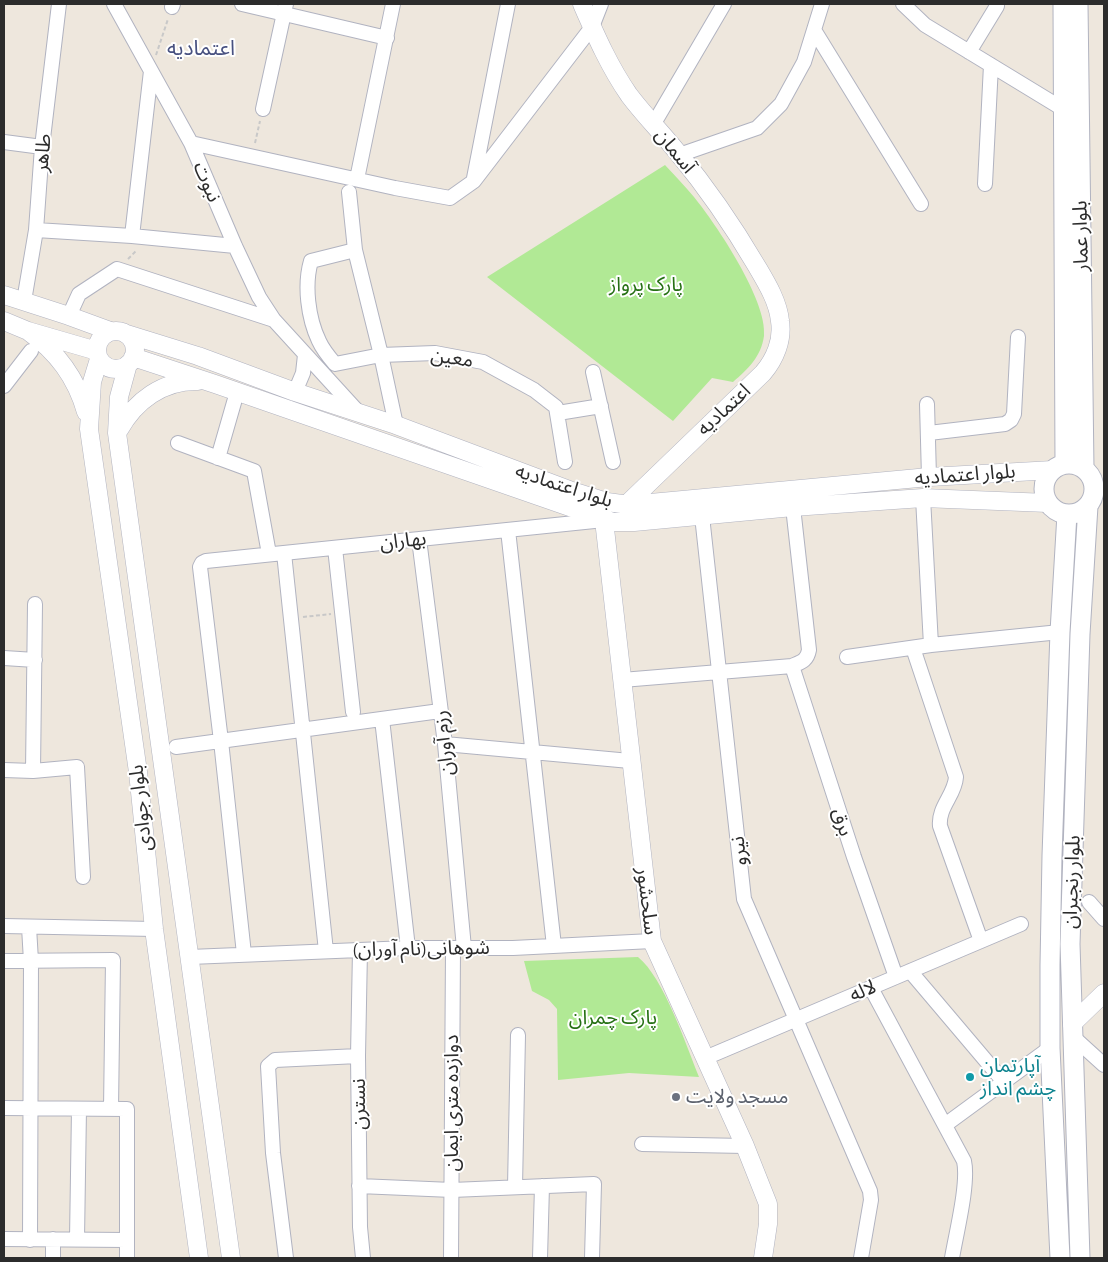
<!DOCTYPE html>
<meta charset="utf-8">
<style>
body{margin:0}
#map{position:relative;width:1108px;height:1262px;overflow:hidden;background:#eee7dd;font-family:"Alegreya Sans",sans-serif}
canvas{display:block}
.frame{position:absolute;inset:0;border:5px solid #2c2c2c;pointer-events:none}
</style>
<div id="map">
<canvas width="1108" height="1262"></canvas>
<div class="frame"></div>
</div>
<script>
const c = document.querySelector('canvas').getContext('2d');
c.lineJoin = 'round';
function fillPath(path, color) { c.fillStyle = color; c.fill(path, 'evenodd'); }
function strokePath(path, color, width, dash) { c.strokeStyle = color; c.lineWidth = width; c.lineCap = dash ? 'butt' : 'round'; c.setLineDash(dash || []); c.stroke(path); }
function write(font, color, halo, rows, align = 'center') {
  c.font = font + ' "Alegreya Sans","Noto Sans Arabic",sans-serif'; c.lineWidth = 4; c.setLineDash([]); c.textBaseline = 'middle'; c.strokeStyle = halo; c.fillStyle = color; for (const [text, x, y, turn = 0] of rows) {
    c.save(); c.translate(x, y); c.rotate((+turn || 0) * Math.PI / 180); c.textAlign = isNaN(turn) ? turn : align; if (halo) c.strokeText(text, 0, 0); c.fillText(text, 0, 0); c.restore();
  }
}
fillPath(new Path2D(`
 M665,165C675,176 685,186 694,197C716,224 768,301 764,336C761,357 748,369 733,382L712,378L673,421L487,277Z
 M638,957C664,978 686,1045 699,1077L629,1073L558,1080L557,1009L549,1000L532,991L524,961Z`), '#b1e995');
const minor = new Path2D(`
 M114,4L191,143L235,246L259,297L274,320L359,413
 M242,4L387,38
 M903,4L925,25L1063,109
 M172,7L173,4
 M814,30L921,204
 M969,52L997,6
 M263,109L286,4
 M653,125L724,4
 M4,142L42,147
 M191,143L395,188L450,198L474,181L592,27L601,4
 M679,155L757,128L781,104L804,62L822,4
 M474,178L508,4
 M357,179L393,4
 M985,184L991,65
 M349,192L355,250L381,355L396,425
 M36,230L132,236L235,246
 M132,236L151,71
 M355,250L311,261C304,285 308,318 319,341C323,350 329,357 335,364L381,355L435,353L483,362L534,390L556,407L565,462
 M24,301L36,230L42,147L59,4
 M69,316L79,294L117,269L274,320
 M593,372L613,462
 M4,386L31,351
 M295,392L303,373L305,355
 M927,404L929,477
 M558,413L601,406
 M929,433L1005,424L1011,420L1014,414L1018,337
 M178,443L254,471L269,554
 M218,458L237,392
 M923,498L931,645
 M702,516L744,899L870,1191L871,1200L861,1258
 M508,530L554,946
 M419,539L445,744L464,948
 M335,548L353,712
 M284,553L326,951
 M913,648L956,777C955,795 938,807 940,826L981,941
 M847,657L931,645L1060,632
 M4,658L35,660
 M792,666L854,857L896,977
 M622,680L792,666C801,662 807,661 809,650L793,507
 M382,719L408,948
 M445,744L630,761
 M176,747L440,711
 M4,770L33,771L77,767L83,877
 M33,771L35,604
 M1089,902L1104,919
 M4,926L154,929
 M29,927L31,961L30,1240
 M360,950L358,1056L360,1227L363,1258
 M244,954L221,741L200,567L202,563L206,561L604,520
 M190,957L408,948H513L652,941
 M4,961L113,960L111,1109
 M910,971L1004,1082
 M871,988L964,1161C969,1183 956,1234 952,1258
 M1072,1036L1104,1065
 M705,1058L1021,924
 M4,1108L127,1109V1258
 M945,1125L1050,1048
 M642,1144L745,1146
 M359,1186L452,1190L594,1184L592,1258
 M515,1187L518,1035
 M4,1239L127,1240
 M77,1239L79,1109
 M53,1258V1239
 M286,1258L273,1153L268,1066L275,1060L358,1056
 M451,1258L453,949
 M540,1258L542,1186`);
const tertiary = new Path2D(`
 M582,4C596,36 609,66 629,95C644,115 662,133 678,153C707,188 733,226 756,265C766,282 778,301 780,321C783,340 775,359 763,373L626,505
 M4,295L69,316L110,331
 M4,321L28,331L97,351
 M28,331C57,352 76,377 86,412
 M97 350a19 19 0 1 1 38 0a19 19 0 1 1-38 0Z
 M127,334L198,356L295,392L396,425L569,490L607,502L629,505L929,477L1053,470
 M133,357L215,384L613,522H634L793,507L923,498L1048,503
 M99,359L92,382L89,429L138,772L154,929L199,1258
 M128,364L119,397L117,433L231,1258
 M119,430C135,401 163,380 198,381
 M604,520L652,941L745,1146L768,1204V1224L763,1258
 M1072,1024L1104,993`);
const secondary = new Path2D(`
 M1063,4L1065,464
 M1078,4L1084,469
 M1044 489a25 25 0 1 1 50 0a25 25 0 1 1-50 0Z
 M1060,1258L1050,1048V965L1052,856L1060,632L1067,514
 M1080,1258L1070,944L1080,634L1088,506`);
strokePath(minor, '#b1b3c0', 16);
strokePath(tertiary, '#b1b3c0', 19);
strokePath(secondary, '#b1b3c0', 21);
strokePath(new Path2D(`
 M156,55L168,19
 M255,143L260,121
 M128,259L137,250
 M303,617L331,614`), '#c8c8c8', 2, [4, 2.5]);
strokePath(minor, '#fff', 14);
strokePath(tertiary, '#fff', 18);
strokePath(secondary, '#fff', 19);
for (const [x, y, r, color] of [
 [970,1077,5,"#0f9aa8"],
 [676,1097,5,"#6b7280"]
]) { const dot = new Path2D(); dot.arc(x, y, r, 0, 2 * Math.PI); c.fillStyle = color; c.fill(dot); strokePath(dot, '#fff', 2); }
write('20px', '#2c2c2c', '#fff', [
 ["آسمان",675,151,51],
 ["طاهر",43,153,-85],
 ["نبوت",207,182,67],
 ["بلوار عمار",1081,236,-91],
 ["معین",452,358,8],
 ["اعتمادیه",724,410,-43],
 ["بلوار اعتمادیه",965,475,-4],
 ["بلوار اعتمادیه",564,486,18],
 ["بهاران",403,541,-6],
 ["رزم آوران",444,743,-96],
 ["بلوار جوادی",141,808,-96],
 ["برق",842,822,72],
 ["نیرو",739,851,-96],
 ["بلوار رنجبران",1072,882,-88],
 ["سلحشور",647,901,83],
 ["شوهانی(نام آوران)",421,949,-1],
 ["لاله",863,991,-23],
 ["دوازده متری ایمان",452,1103,-90],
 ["نسترن",359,1104,-90]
]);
write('20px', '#267014', '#fff', [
 ["پارک پرواز",646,285],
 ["پارک چمران",613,1018]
]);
write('20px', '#0d838f', '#fff', [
 ["آپارتمان",980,1066],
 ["چشم انداز",980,1089]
], 'left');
write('20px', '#5b616d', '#fff', [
 ["مسجد ولایت",686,1097]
], 'left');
write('21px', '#485180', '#fff', [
 ["اعتمادیه",201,49]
]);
</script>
